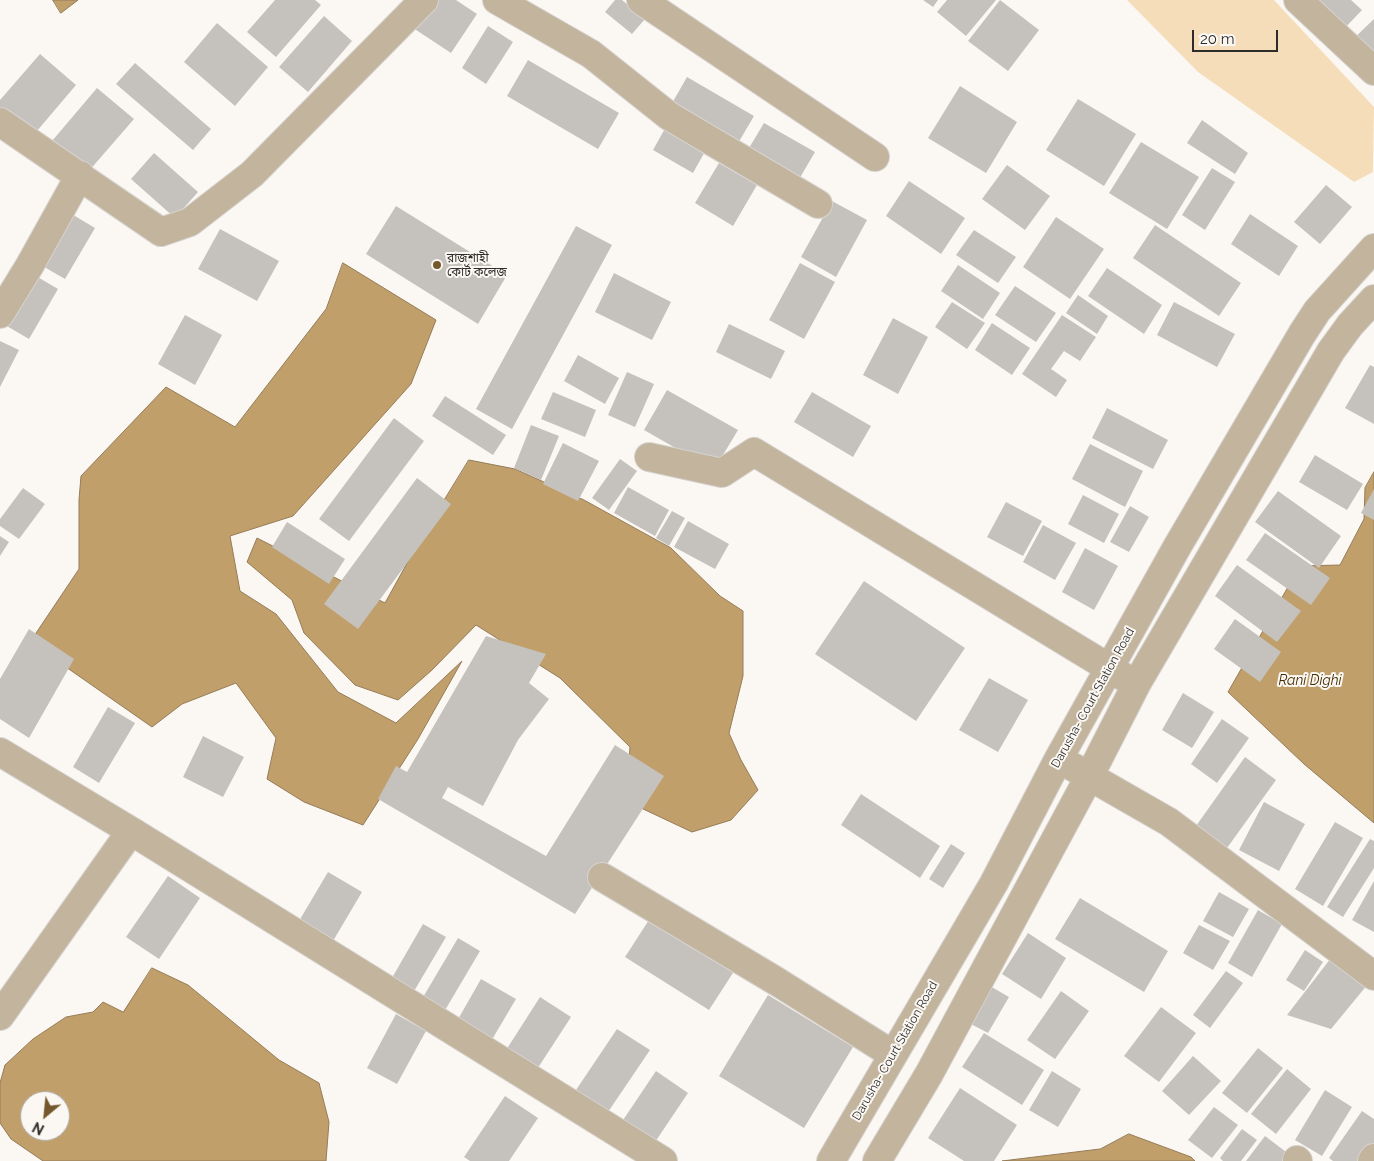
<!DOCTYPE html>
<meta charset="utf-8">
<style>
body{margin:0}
#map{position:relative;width:1374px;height:1161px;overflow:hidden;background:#fbf8f4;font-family:Raleway,sans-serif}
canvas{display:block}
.north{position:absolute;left:20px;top:1091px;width:50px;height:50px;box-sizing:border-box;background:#fbf8f4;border:1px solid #a9a6a4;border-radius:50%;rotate:208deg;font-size:14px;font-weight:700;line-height:20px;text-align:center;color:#2d2c2b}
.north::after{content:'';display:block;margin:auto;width:18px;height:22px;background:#75592c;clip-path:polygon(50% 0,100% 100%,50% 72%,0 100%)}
.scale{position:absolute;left:1192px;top:30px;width:86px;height:22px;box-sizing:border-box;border:2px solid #2d2c2b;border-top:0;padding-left:6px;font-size:15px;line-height:18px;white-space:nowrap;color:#2d2c2b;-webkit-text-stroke:4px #fbf8f4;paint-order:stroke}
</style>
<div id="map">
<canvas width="1374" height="1161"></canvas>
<div class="north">N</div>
<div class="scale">20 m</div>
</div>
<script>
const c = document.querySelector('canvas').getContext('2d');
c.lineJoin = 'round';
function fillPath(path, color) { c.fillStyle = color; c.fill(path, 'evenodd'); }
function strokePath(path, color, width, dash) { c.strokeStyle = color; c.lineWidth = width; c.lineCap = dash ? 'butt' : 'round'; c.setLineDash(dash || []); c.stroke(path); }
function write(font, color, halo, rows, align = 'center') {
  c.font = font + ' Raleway,"Noto Sans Bengali",sans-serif'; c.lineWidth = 4; c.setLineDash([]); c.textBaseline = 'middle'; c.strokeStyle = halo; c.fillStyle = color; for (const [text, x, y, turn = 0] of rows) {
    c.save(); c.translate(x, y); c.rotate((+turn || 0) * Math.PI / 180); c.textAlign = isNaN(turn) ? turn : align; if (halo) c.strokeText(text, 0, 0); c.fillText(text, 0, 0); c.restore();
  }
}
fillPath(new Path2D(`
 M1127,0H1274L1374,107L1373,172L1354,182L1198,72Z`), '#f6ddba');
const water = new Path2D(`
 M53,0H78L61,13Z
 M343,263L436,320L411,384L293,516L230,536L240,591L276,614L338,692L396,723L462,661L418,739L363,825L304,802L267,779L276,738L236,683L182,704L152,727L30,642L79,569V500L81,476L166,387L235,427L326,309Z
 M469,460L515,469L584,500L671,548L720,596L743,611V676L729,733L741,760L758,790L731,820L692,832L641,808L627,793L630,747L560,678L476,625L432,670L398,700L355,685L304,633L292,600L247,562L257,538L385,603L422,536Z
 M1374,472V823L1304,764L1228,692L1300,566L1340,565L1364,519L1365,488Z
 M152,968L188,985L279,1060L319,1083L329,1122L326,1161H43L11,1139L0,1123V1083L5,1065L33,1039L66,1017L93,1012L103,1002L123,1012ZM30,1101H60V1131H30Z
 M1129,1134L1191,1157L1195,1161H1002L1100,1149Z`);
fillPath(water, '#c19f6b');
strokePath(water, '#957c58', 1);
fillPath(new Path2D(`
 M275,0H315L321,5L276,57L247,32Z
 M414,0H456L477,14L451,53L401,20Z
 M615,0H622L645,19L632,34L605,12Z
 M923,0H938L933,7Z
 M947,0H996L966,36L937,12Z
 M1000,0L1039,30L1008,71L968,41Z
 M1313,0H1351L1362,10L1340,33Z
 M324,16L352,41L308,92L279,67Z
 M1374,19V67L1349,43Z
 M217,23L268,67L235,106L184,62Z
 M488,26L513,42L486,84L462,68Z
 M40,54L76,85L31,138L0,112V100Z
 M528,60L619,113L598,149L507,96Z
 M135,63L211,129L193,150L116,84Z
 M687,77L754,116L730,157L663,119Z
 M960,86L1017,122L986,173L928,138Z
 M97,88L134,119L88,172L52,141Z
 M1078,99L1136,134L1104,186L1046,150Z
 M1202,120L1248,153L1235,174L1187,143Z
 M764,123L815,152L791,193L740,163Z
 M667,125L707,148L693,173L653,150Z
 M1141,142L1199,177L1167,229L1109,193Z
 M154,153L198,192L175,218L131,179Z
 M719,163L757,185L733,226L695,203Z
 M1007,165L1050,196L1025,230L982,199Z
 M1212,168L1235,182L1205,230L1182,215Z
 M909,181L965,218L941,254L886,216Z
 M1326,185L1352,207L1320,244L1294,222Z
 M50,201L95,228L65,279L20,253Z
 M832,201L867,220L836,277L801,257Z
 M396,206L507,275L478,324L366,254Z
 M1250,214L1298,246L1279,276L1231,244Z
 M1056,217L1104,249L1070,299L1023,267Z
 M1155,225L1241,283L1219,316L1133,258Z
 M576,226L612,245L512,429L476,409Z
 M220,229L279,261L257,301L198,269Z
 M974,230L1016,257L998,283L956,255Z
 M800,263L835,282L804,339L769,320Z
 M958,265L1000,293L983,319L941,291Z
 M19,266L58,289L29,339L0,322Z
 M1107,268L1162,305L1144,334L1088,296Z
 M614,273L671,302L652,340L595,312Z
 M1015,286L1056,313L1036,342L995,315Z
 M1078,295L1108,316L1097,334L1066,313Z
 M952,302L985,323L967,349L935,327Z
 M1174,302L1235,334L1217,367L1157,335Z
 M185,315L222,335L195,385L158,364Z
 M1062,315L1096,337L1080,361L1064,351L1051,369L1067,380L1056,397L1022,374Z
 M893,318L928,337L898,394L863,375Z
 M992,323L1030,348L1012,375L975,350Z
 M729,324L785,351L771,379L716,352Z
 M0,341L19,350L0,387Z
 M578,355L619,378L605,404L564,381Z
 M1370,365L1374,367V424L1345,408Z
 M627,372L654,384L635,427L608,415Z
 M667,390L738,430L714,470L644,430Z
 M553,392L596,410L585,437L541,419Z
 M812,392L871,426L853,457L794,422Z
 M445,396L506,435L493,455L432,416Z
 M1107,408L1168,440L1153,469L1092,438Z
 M394,418L424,441L349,541L319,519Z
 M531,425L559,436L541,480L514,468Z
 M563,443L599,461L578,501L543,484Z
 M1090,444L1143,471L1125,507L1072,479Z
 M1315,455L1363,484L1347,510L1299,482Z
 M620,459L637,471L609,510L592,498Z
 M417,478L451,504L358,629L324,604Z
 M628,487L669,510L655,536L614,513Z
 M23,488L45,504L19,539L0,526V519Z
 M1374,489V520L1361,513Z
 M1278,491L1341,536L1319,568L1255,522Z
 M1083,495L1119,514L1104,543L1068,524Z
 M1006,502L1042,521L1023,556L987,537Z
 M1130,506L1149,517L1129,552L1110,542Z
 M672,511L685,518L669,546L656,538Z
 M688,521L729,544L715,569L674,547Z
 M287,522L345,559L329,584L272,547Z
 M1043,525L1076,543L1055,580L1023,562Z
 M1265,533L1330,578L1311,605L1246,560Z
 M0,536L9,542L0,556Z
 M1085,548L1118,566L1094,610L1062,592Z
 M1237,565L1301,611L1277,642L1215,596Z
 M864,581L965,648L916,721L815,654Z
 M1235,619L1281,652L1260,682L1214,649Z
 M29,629L74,659L29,738L0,719V679Z
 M486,636L546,654L529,683L549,699L518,740L483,806L448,787L442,798L546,856L615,745L664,776L575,914L378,799L396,766L407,772Z
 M989,678L1028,700L998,752L959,730Z
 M1183,693L1214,712L1192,748L1162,730Z
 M108,707L135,723L99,783L73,767Z
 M1222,719L1249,738L1217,783L1191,764Z
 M203,736L244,757L223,797L183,777Z
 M1245,757L1276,780L1227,848L1196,826Z
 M861,794L940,846L920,878L841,825Z
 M1264,802L1305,824L1279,871L1239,850Z
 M1335,822L1363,838L1323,906L1295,889Z
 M1370,839L1374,841V868L1343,917L1327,907Z
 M951,844L965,853L943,888L929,879Z
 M328,872L362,892L333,941L299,921Z
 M168,876L200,898L159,959L126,937Z
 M1374,881V932L1352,920Z
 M1219,892L1249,909L1233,937L1203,921Z
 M1080,898L1168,951L1144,992L1055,939Z
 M658,906L742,959L709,1010L625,957Z
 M1258,910L1282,924L1252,977L1228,963Z
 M423,924L446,937L407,1003L385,990Z
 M1199,925L1230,941L1213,970L1183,953Z
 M1028,933L1066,958L1041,999L1002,974Z
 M458,938L480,951L441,1017L419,1004Z
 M1341,945L1368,984L1331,1029L1287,1015Z
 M1305,950L1323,962L1304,991L1286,980Z
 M1226,971L1243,983L1210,1028L1193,1015Z
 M481,979L516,999L487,1048L453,1028Z
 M990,986L1009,997L988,1033L969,1023Z
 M1061,991L1089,1011L1055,1059L1027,1040Z
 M768,995L853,1047L804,1128L719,1076Z
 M540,997L571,1017L532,1077L501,1058Z
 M1161,1007L1196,1033L1159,1082L1124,1056Z
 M396,1014L426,1031L397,1084L367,1068Z
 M617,1029L650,1050L608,1112L576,1090Z
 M984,1033L1044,1070L1022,1105L962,1067Z
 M1258,1048L1283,1068L1247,1113L1222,1093Z
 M1193,1056L1221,1081L1189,1115L1162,1091Z
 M1287,1069L1311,1089L1276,1134L1251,1114Z
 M656,1071L688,1093L647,1154L615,1132Z
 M1052,1071L1081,1089L1058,1127L1029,1110Z
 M960,1088L1017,1125L994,1161H964L928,1138Z
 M1325,1090L1352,1107L1322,1156L1295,1140Z
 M505,1096L538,1118L509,1161H470L464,1157Z
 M1214,1107L1238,1125L1212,1158L1188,1140Z
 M1362,1111L1374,1119V1155L1370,1161H1333L1329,1158Z
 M1242,1129L1257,1140L1241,1161H1223L1220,1158Z
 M1265,1136L1298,1161H1246Z`), '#c5c2be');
const minor = new Path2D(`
 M497,0L591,54L669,116L818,204
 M641,0L875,157
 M1298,0L1374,71
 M0,122L161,232L190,222L252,174L424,0
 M0,314L30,265L80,175
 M649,457L722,473L754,452L1124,677
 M0,752L131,831
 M1073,767L1169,822L1374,976
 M602,877L776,981L892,1054
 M0,1016L131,831L663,1161
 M1297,1160L1298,1161
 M831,1161L994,883L1059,758L1177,547L1302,334L1317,311L1374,248
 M877,1161L929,1074L1089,777L1137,683L1331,351L1350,325L1374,299
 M1372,1161L1374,1158`);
strokePath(minor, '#d6d3d0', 30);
strokePath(minor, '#c3b49d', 28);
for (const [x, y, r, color] of [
 [437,265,5,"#75592c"]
]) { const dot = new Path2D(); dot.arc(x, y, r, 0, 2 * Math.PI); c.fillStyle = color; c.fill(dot); strokePath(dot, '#fbf8f4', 2); }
write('12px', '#2d2c2b', '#fbf8f4', [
 ["রাজশাহী",447,258],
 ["কোর্ট কলেজ",447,272]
], 'left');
write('12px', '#2d2c2b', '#fbf8f4', [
 ["Darusha- Court Station Road",1093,698,-61],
 ["Darusha- Court Station Road",895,1051,-60]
]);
write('italic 14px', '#432c00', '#fbf8f4', [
 ["Rani Dighi",1310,681]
]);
</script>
